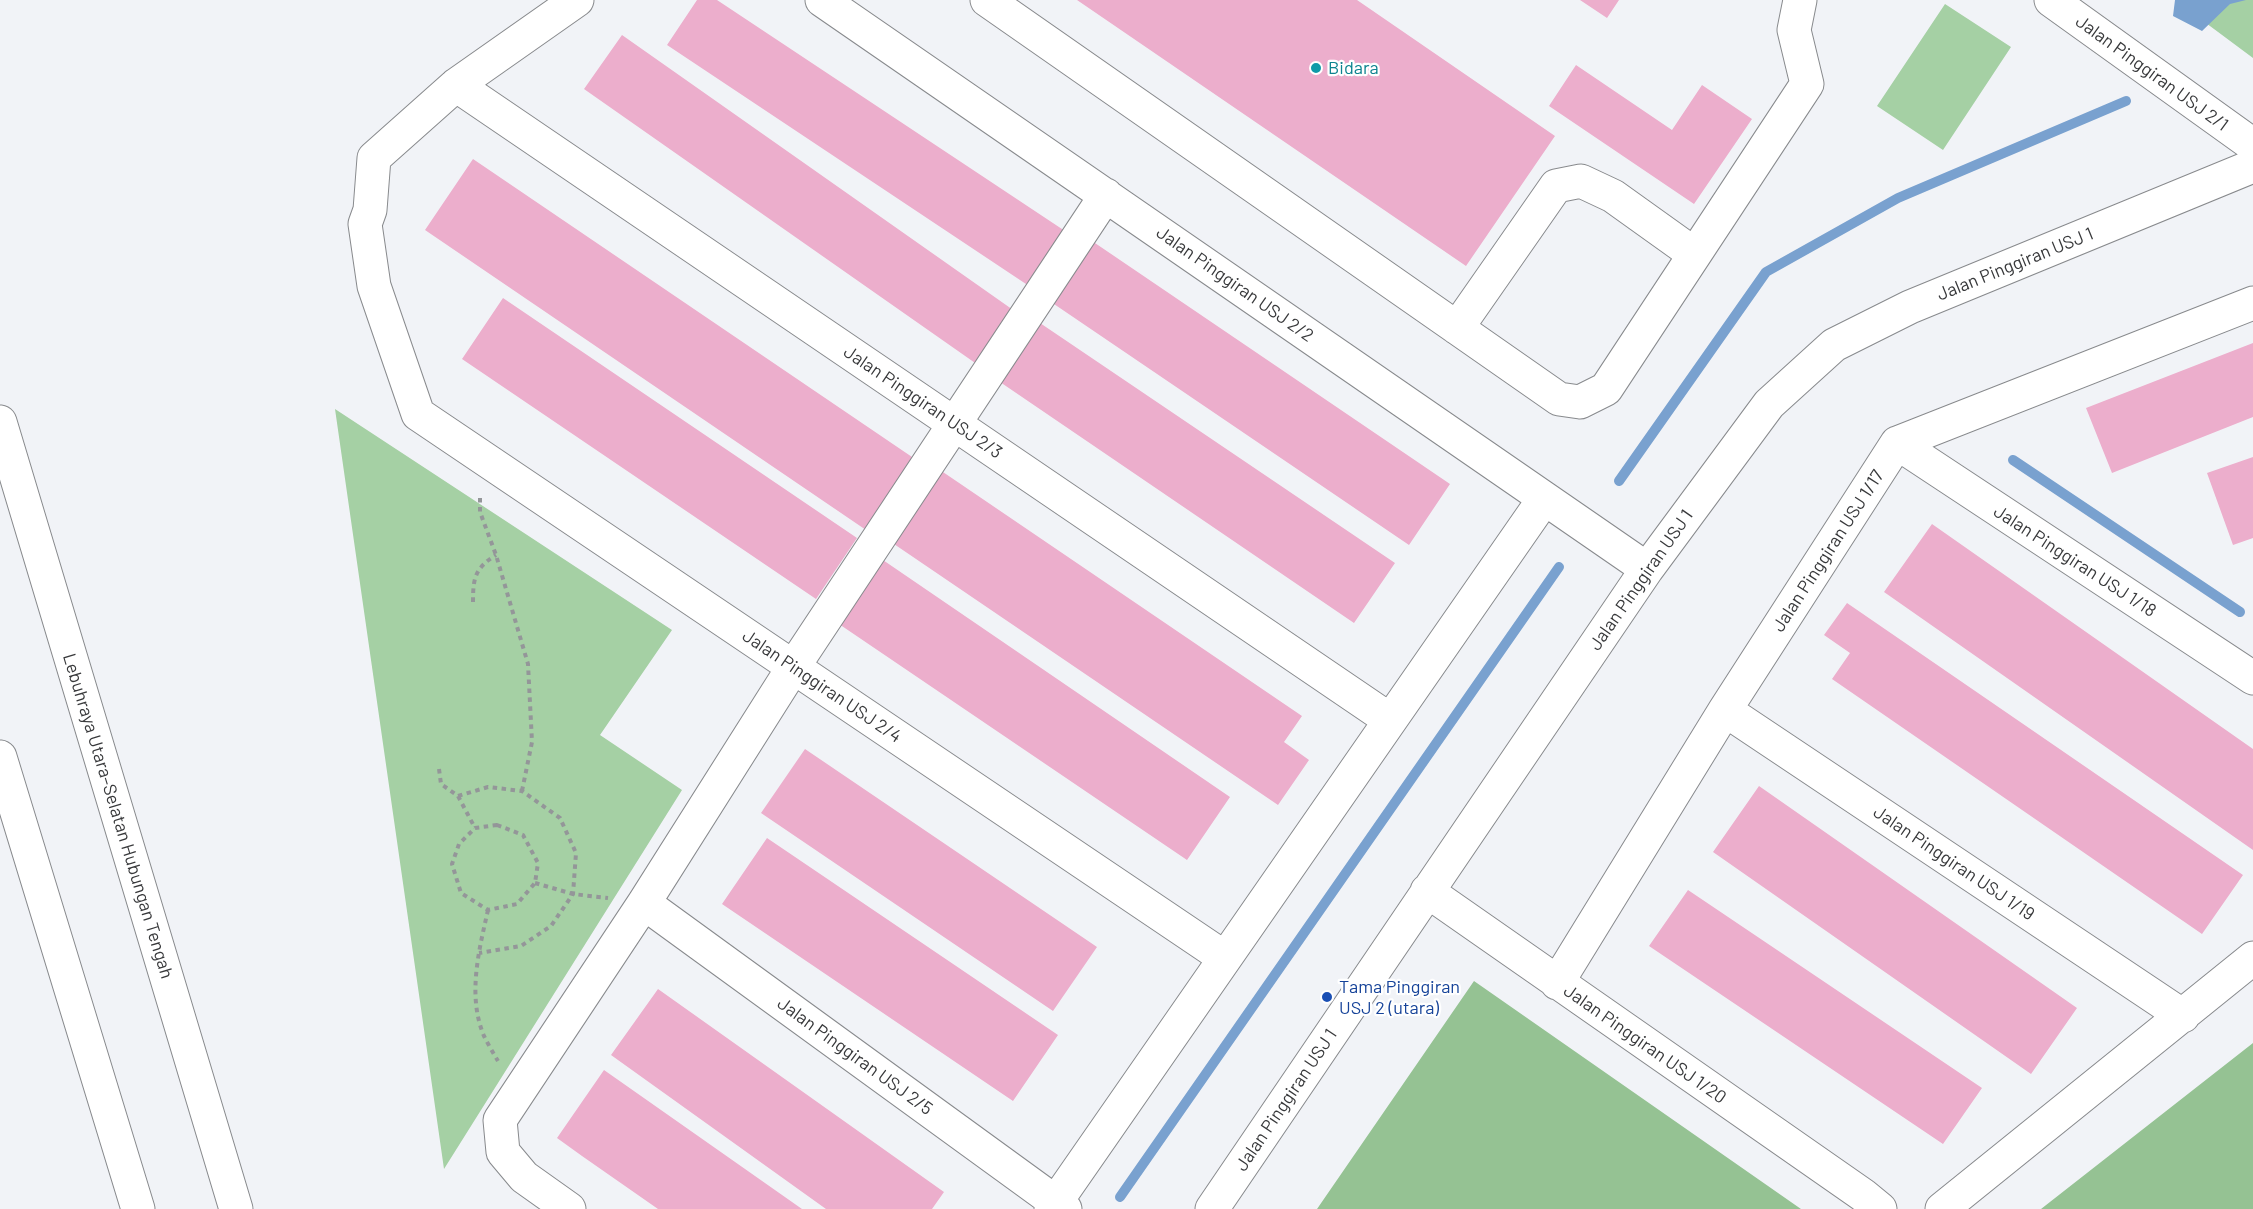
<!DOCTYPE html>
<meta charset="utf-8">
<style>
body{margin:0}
canvas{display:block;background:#f1f3f7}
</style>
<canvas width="2253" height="1209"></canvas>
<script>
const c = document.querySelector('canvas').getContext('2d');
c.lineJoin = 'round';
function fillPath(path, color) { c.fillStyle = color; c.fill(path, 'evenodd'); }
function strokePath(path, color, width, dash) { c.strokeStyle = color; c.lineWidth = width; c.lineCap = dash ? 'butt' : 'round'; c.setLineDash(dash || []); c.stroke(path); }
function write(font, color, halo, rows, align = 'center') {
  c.font = font + ' Barlow,sans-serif'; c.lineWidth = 4.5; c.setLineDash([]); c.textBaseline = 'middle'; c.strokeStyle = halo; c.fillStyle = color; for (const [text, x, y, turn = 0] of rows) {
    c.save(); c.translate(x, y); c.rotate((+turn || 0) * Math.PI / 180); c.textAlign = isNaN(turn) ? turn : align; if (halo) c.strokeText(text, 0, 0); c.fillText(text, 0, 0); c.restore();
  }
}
fillPath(new Path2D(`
 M2175,0H2253V58Z
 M1945,4L2011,47L1943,150L1877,106Z
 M335,409L672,630L600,735L682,790L444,1169Z`), '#a5d0a4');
fillPath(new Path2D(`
 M1474,981L1801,1209H1317Z
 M2253,1043V1209H2041Z`), '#95c293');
fillPath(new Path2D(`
 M2175,0H2246L2230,4L2202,31L2173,16Z`), '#79a1cf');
strokePath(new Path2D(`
 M2013,460L2240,612
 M1619,481L1766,272L1898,198L2126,101
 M1120,1197L1559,567`), '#79a1cf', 10);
fillPath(new Path2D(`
 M697,0H717L1068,233L1032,288L667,45Z
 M1077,0H1357L1555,136L1466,266Z
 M1580,0H1619L1607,18Z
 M622,35L1016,312L978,365L584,89Z
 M1576,65L1672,130L1702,85L1752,119L1694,204L1549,106Z
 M473,159L915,459L866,530L425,230Z
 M1092,241L1450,484L1409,545L1051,302Z
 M503,298L857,538L816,599L462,359Z
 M1040,323L1395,563L1354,623L1000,382Z
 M2253,343V417L2112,473L2086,408Z
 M2253,457V538L2233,545L2207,473Z
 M940,470L1302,716L1284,742L1309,760L1278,805L891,542Z
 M1932,524L2253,749V850L1884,592Z
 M880,558L1230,797L1187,860L836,622Z
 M1847,603L2243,875L2202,934L1832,679L1850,653L1824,635Z
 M805,749L1097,947L1053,1011L761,813Z
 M1759,786L2077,1008L2031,1074L1713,852Z
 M767,838L1058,1035L1013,1101L722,904Z
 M1688,890L1982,1088L1943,1144L1649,946Z
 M658,989L944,1192L932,1209H826L611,1055Z
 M604,1070L708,1143L802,1209H658L582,1156L557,1138Z`), '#ecaecc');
const minor = new Path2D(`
 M577,0L456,85L374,158L370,210L365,224L374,286L418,414L1225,958
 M822,0L1647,569
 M987,0L1559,399L1580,402L1606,389L1807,84L1794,30L1800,0
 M2051,0L2253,145
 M456,85L1390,720
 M1457,328L1556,186L1581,181L1613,196L1694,254
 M1897,443L2253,678
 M1725,710L2183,1016
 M1427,891L1863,1195L1880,1209
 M644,903L1065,1209
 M1557,983L1725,710L1897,443L2253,303
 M569,1209L524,1177L503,1152L500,1120L644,903L794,666L1106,195
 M1051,1209L1544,499
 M1212,1209L1647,569L1769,404L1834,345L1910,307L2253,166
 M1942,1209L2253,958`);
const highway = new Path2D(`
 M0,422L236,1209
 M0,757L138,1209`);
strokePath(minor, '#888a8d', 35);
strokePath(highway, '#888a8d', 35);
strokePath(new Path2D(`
 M480,498V512L496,555L528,664L532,742L522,791
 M473,602C473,578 475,568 496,555
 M439,769L441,784L458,796L475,828
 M458,796L488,787L522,791L560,818L576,853L573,894L551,926L521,946L479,953
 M497,825L523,835L538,863L535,883L517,904L488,910L461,893L452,864L459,844L475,828Z
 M535,883L573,894L608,898
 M488,910C479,950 467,996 484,1036C488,1044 493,1053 498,1061`), '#949699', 4, [4.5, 4.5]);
strokePath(minor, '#fff', 33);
strokePath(highway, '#fff', 33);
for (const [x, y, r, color] of [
 [1316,68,6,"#0f9aa8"],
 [1327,997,6,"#1a4fb4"]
]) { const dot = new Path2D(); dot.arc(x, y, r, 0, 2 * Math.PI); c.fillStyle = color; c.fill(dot); strokePath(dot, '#fff', 2); }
write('18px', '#0d838f', '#fff', [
 ["Bidara",1328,68]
], 'left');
write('18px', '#38393b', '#fff', [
 ["Jalan Pinggiran USJ 2/1",2152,73,36],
 ["Jalan Pinggiran USJ 1",2015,264,-22],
 ["Jalan Pinggiran USJ 2/2",1235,284,35],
 ["Jalan Pinggiran USJ 2/3",923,402,34],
 ["Jalan Pinggiran USJ 1/17",1828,551,-57],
 ["Jalan Pinggiran USJ 1/18",2075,561,33],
 ["Jalan Pinggiran USJ 1",1641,580,-55],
 ["Jalan Pinggiran USJ 2/4",822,686,34],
 ["Lebuhraya Utara–Selatan Hubungan Tengah",118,816,73],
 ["Jalan Pinggiran USJ 1/19",1954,863,34],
 ["Jalan Pinggiran USJ 1/20",1645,1044,35],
 ["Jalan Pinggiran USJ 2/5",855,1056,36],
 ["Jalan Pinggiran USJ 1",1286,1100,-56]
]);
write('18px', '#164399', '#fff', [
 ["Tama Pinggiran",1339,987],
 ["USJ 2 (utara)",1339,1008]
], 'left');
</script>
